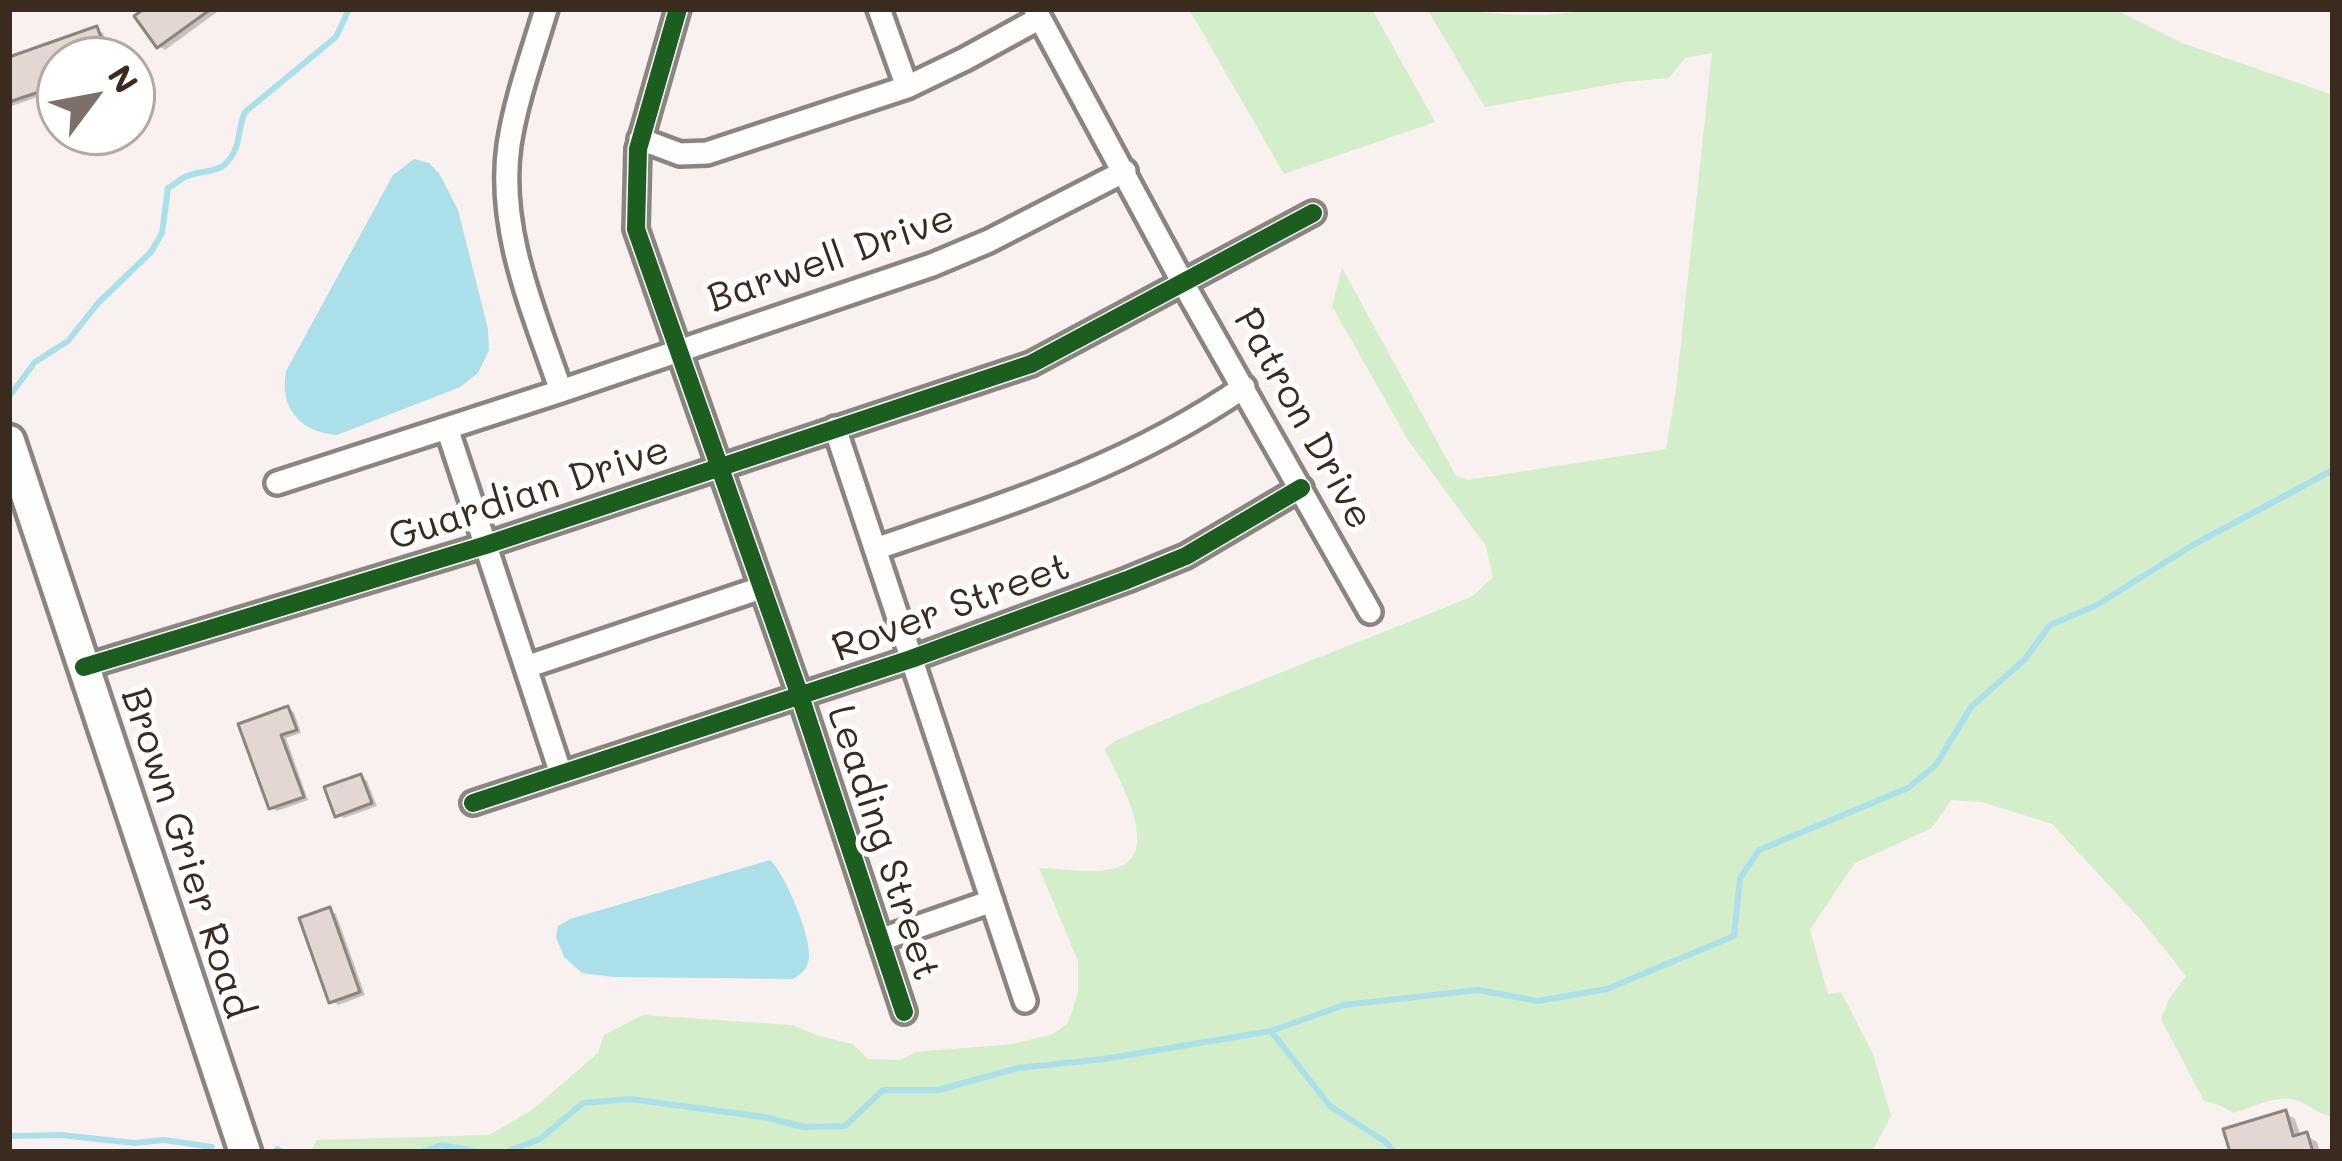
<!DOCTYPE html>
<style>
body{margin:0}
#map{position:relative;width:2342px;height:1161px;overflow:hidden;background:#f8f1f0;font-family:Mali,sans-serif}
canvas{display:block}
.frame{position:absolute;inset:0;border:12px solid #3b2a1e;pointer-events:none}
.north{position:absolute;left:36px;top:36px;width:120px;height:120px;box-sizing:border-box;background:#fff;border:3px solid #b1aaa5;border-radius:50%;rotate:58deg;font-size:33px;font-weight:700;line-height:48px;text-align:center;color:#3b2a1e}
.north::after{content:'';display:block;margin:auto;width:42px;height:54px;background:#7d7068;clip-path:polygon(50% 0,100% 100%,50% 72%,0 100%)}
</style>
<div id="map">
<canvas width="2342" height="1161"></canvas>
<div class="frame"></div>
<div class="north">N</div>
</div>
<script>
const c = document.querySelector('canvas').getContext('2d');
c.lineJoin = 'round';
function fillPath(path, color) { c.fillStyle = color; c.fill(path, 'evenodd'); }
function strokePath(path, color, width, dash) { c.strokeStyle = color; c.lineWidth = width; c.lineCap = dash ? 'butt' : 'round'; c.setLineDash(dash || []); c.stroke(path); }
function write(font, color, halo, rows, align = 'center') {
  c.font = font + ' Mali,sans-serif'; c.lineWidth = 10; c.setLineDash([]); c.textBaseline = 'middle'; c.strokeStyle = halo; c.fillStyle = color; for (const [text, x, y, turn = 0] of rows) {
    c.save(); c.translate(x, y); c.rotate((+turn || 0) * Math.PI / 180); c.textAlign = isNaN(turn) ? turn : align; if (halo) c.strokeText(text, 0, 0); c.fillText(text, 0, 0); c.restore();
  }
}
fillPath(new Path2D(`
 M1189,9H1372L1435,122L1284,174Z
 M1427,9C1480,9 1534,23 1586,9H2114L2182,43L2333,95V1117C2319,1115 2309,1104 2295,1100C2276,1095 2253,1107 2234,1113L2219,1105L2204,1101L2161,1019L2169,999L2186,976L2142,921L2052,824L1982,802L1951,800L1932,828L1855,863L1810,930L1828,994L1841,992L1873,1054L1891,1116L1872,1152H310L317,1140L489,1135L532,1110L598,1053L604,1035L643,1015L792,1025L819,1036L853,1044L868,1059L901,1060L916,1052L1013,1044L1053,1034L1068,1023L1078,993V961L1039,868C1063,868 1103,877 1125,864C1158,844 1116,775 1105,749L1115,741C1233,689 1354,645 1473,596L1493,577L1486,546L1408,440L1332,306L1342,268L1456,476L1468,480L1666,449L1676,389L1712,53L1685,58L1669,78L1624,82L1485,107Z`), '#d4edca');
fillPath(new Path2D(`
 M414,159L429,163L439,173L458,210L488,329L489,350L478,373L460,387L337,435C300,432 279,408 286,371L393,175Z
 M770,860C785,873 811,936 809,957C808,968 803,973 793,979L613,977L582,973L564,957L556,937L558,926L570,919Z`), '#abe0eb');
fillPath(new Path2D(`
 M149,9H221L165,50L159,46Z
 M97,30L103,33L112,60H60V89L9,107V60Z
 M288,709L294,712L301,733L286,738L308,800L277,811L271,807L241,725Z
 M361,777L367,781L377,806L344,818L338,815Z
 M330,910L336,914L365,995L338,1005L332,1001Z
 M2285,1113L2295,1119L2301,1137L2307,1136L2317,1142L2320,1152H2233Z`), '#0003');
strokePath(new Path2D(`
 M11,394L35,362L68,341L98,303L151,252L162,233L168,188C174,185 179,180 185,177C206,167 222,178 235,150C240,138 239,125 245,112L336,37L349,9
 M1271,1031L1330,1106L1387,1143L1393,1152
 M9,1136L61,1135L135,1143L164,1140L212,1147
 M277,1149L282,1152
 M421,1152L441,1145L480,1152
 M506,1152L540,1139L583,1103L630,1099L764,1117L804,1127L845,1126L883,1090H938L1018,1068L1104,1059L1271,1031L1344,1005L1478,990L1538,1001L1607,989L1734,936L1740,878L1759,850L1908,788L1936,765L1971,707L2025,659L2050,625L2095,606L2193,545L2333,470`), '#abe0eb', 6);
const building = new Path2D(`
 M144,9H211L157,48L134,16Z
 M97,26L109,60H60V85L9,102V57Z
 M288,706L297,730L281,735L304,797L269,809L238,724Z
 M361,774L372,803L335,817L324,787Z
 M330,907L360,992L329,1003L299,918Z
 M2286,1110L2293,1136L2307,1132L2313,1152H2230L2223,1129Z`);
fillPath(building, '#e4d6d3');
strokePath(building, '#8b8581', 3);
const street = new Path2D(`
 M546,9C533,53 516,99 509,145C497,230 534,312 561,391
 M678,9L638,149L636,229L800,696L904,1012
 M879,9L907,87
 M1035,9L1183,283L1370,612
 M640,139L680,154L707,153L907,87L965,59L1040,18
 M447,428L561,774
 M835,428L1025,1001
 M277,483L561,391L932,265L989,241L1125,171
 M875,549C1007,504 1128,467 1244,387
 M84,667L486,545L1031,364L1313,213
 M526,667L761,588
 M473,803L911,659L1127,580L1186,556L1301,488
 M880,940L992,901`);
const secondary = new Path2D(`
 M9,441L245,1152`);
strokePath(street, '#8b8581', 30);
strokePath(secondary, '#8b8581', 39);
strokePath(street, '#fefdfd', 21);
strokePath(secondary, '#fefdfd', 30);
strokePath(new Path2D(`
 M678,9L638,149L636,229L800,696L904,1012
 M84,667L486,545L1031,364L1313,213
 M473,803L911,659L1127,580L1186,556L1301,488`), '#1b5e20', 18);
write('39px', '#3b2a1e', '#fff', [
 ["Barwell Drive",831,259,-19],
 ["Patron Drive",1303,419,61],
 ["Guardian Drive",529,494,-18],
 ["Rover Street",951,608,-20],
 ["Leading Street",883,843,72],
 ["Brown Grier Road",186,853,72]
]);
</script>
